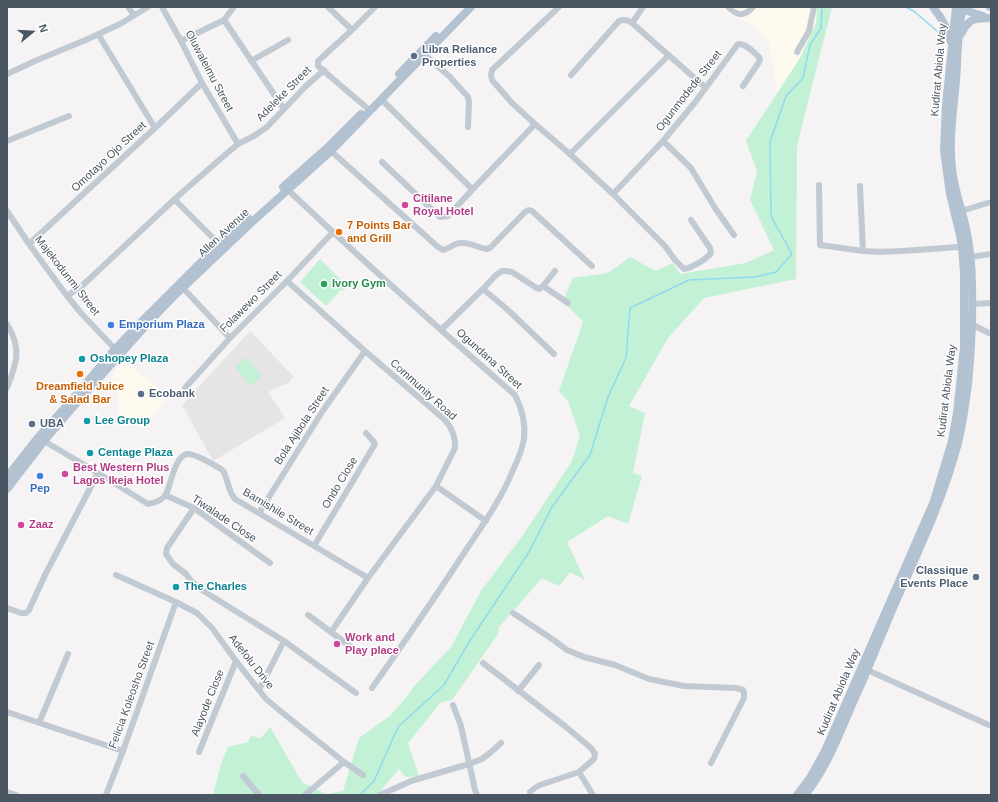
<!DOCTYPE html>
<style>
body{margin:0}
#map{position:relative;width:998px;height:802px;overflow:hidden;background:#f5f3f3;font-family:Helvetica,sans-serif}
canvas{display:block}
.frame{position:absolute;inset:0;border:8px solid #4a5661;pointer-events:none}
.north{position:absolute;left:12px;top:12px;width:40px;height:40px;-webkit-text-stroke:3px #fff;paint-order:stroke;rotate:72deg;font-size:11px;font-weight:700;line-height:16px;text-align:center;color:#4a5661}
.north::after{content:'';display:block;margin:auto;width:14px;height:18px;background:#4a5661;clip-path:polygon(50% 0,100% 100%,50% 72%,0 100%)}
</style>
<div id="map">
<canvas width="998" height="802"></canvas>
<div class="frame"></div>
<div class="north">N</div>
</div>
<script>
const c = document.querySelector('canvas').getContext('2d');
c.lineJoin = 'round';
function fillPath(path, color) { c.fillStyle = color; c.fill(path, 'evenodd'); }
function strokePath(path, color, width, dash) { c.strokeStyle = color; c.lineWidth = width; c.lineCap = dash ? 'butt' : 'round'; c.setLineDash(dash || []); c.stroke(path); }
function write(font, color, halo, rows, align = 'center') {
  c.font = font + ' Helvetica,sans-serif'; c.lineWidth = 3; c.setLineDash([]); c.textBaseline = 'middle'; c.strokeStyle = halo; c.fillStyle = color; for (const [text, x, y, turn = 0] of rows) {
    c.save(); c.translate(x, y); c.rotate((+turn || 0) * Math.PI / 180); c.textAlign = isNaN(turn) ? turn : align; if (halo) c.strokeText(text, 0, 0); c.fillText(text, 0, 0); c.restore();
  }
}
fillPath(new Path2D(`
 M721,7H817L816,23L800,58L777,94L769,43L753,25L730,15Z
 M124,361L169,397L152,417L121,426L117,391L112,376Z`), '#fdf9ef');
fillPath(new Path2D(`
 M250,331L293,376L290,382L268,392L285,418L213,461L182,405Z`), '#e6e4e5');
fillPath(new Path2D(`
 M817,7H832L797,146L796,279L704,298L668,338L629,406L645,413L633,473L642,476L628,524L608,516L567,542L585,580L570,572L559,586L542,578L499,627L498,634L452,700L441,702L408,743L419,776L405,777L399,769L377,795H213L221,764L228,747L248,742L251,736L261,738L270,727L302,782L326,794L343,791L359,738L390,716L408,695L415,685L451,647L481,591L523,535L572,461L580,436L568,401L559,391L583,322L563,301L573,278L608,273L630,257L656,271L673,263L680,274L746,263L774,250L750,200L757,171L746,141L800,58L816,23Z
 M320,259L347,286L344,290H341L326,306L300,282Z
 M246,357L262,376L251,386L235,367Z`), '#c3f1d5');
strokePath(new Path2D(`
 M906,7L915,12L937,31
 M360,795L374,781L398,727L444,685L469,642L529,552L552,507L590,455L608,397L626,358L630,308L689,280L755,277L776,272L792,254L771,216L770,142L786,96L803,78L810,45L821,28L822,7`), '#90daee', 1.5);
strokePath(new Path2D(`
 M128,7L134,15
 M162,7L181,41L202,83L238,144
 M328,7L352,30
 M559,7L492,70L491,75L492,80L512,103L535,124L570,154L613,194L665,246L675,260L684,269C691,268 707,259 711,253L710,248L691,220
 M643,7L632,23L706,88
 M728,7C737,16 744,17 753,7
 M224,20L284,109
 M98,34L155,128
 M181,41L224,20L234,7
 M797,52L809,31L814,7
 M425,55L450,77L468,97L469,102L468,127
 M251,61L288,40
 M7,74L35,61L88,39L120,24L148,7
 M571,75L619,21C624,19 628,20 632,23
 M382,100L472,189
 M367,108L318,66V61L352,30L375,7
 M7,141L69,116
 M663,141L691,168L715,208L734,235
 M331,151L438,247L443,250C449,249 454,243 461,243C470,242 478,248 487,249L491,247L525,212L529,210L532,211L592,266
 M570,154L669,55
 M382,162L440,217L448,216C476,185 506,155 535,124
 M819,185L820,245L863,251
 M860,186L863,251C896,254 929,248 962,247
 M288,190C362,260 438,328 515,395C522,409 526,423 524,439C522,449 518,460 513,470C501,500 482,526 464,553C434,599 403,644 372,688
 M613,194L663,141L696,101L738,44C746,43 753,52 759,57L760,59L759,62L743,86
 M175,200L219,244
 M7,211L29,244L67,296L81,313L115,349
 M958,212L991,202
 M29,244L155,128L202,83
 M970,257L991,254
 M287,281L365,351L445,420C452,428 456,436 455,448L436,486L368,578L331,632L308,615
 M543,286L555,271
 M183,288L230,338
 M483,289L508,310L554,354
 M67,296L84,284L178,196L218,161L238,144L254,136L267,127L305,87L324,70
 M972,304L991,303
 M7,324C22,349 17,362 7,388
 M973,325L991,334
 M441,330L483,289L496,275L502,271H506L512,272L535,287L539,289L543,286L568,303
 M185,388L230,338L287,281L333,232
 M44,441L98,473L148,504C154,503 163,500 166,494C171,484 175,456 187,454C195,453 214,465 221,469L224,472L231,493L235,499L368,578
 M436,486L486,521
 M165,495L194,508L270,563
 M194,508L167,548L166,554L173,564L186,574L192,582L205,592L284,641L356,693
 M259,513L322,412L365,351
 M314,546L375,444L374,442L366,433
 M116,575L176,602L197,613L212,628L236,661L266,699L284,714L344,762L363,775
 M7,608L21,613H26L29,610L45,575L98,473
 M513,613L555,641L567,650L584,657L615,665L649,679L684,686L736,688L743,690L744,693V698L711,763
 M331,632L356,651
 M483,663L566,727L591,748L595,754L594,759L579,772L540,785L535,788L530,792
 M865,669L991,726
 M259,690L284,641
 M518,691L539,665
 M453,705L461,726L475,790L477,795
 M7,712L123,751
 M39,723L68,654
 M199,752L236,661
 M579,772L593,795
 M243,776L259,795
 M7,792L16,795
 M106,795L123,751L176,602
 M305,795L344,762
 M380,795L411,781L469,764L482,759L490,753L501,743`), '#c1cad2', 6);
strokePath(new Path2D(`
 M933,7C941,17 948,29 951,42
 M990,7H991
 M958,8L983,16
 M961,34C969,18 974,18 991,18
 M399,74L436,36
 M283,187L328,147L361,114
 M7,477L36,440L70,402L115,349L144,319L227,236L248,218
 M7,489L44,441L74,406L149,322L175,295L252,222L331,151L471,7
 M797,795L810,778L825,751L934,501L952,441L957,413L964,347V273L962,247L960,235L950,194L944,151L946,105L956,7
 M805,795C831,763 843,722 861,685C872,659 882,634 893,608C917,554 943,500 958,443C963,424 965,404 968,385C971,352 973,319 972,286C972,267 970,247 966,228C962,211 956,194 953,176C948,145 953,112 956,81C958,57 957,31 963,7`), '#b3c2d1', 8);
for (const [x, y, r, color] of [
 [414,56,4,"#5c6f8a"],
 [405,205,4,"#d1479c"],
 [339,232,4,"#e8710a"],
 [324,284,4,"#2e9e5b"],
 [111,325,4,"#3f7fe0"],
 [82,359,4,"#0f9aa8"],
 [80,374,4,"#e8710a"],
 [141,394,4,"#5c6f8a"],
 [87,421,4,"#0f9aa8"],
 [32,424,4,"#5c6f8a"],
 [90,453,4,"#0f9aa8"],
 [65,474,4,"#d1479c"],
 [40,476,4,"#3f7fe0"],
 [21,525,4,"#d1479c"],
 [976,577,4,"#5c6f8a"],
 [176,587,4,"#0f9aa8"],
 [337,644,4,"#d1479c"]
]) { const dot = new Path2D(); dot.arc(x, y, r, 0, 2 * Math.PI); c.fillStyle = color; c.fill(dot); strokePath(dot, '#fff', 1.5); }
write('bold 11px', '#4e5e75', '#fff', [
 ["Libra Reliance",422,50],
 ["Properties",422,63],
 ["Ecobank",149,394],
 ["UBA",40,424],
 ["Classique",968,571,"right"],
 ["Events Place",968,584,"right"]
], 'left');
write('11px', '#4a5661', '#fff', [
 ["Kudirat Abiola Way",939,70,-85],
 ["Oluwaleimu Street",209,71,62],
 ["Ogunmodede Street",689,91,-52],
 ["Adeleke Street",284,94,-45],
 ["Omotayo Ojo Street",109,157,-43],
 ["Allen Avenue",224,233,-43],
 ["Majekodunmi Street",67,276,52],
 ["Folawewo Street",251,302,-45],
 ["Ogundana Street",489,359,42],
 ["Community Road",423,390,42],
 ["Kudirat Abiola Way",947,391,-83],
 ["Bola Ajibola Street",302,426,-57],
 ["Ondo Close",340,483,-59],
 ["Bamishile Street",278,512,31],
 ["Tiwalade Close",224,519,34],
 ["Adefolu Drive",251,662,52],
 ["Kudirat Abiola Way",839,692,-67],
 ["Felicia Koleosho Street",132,695,-70],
 ["Alayode Close",208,703,-68]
]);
write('bold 11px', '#b23c85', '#fff', [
 ["Citilane",413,199],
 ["Royal Hotel",413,212],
 ["Best Western Plus",73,468],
 ["Lagos Ikeja Hotel",73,481],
 ["Zaaz",29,525],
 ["Work and",345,638],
 ["Play place",345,651]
], 'left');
write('bold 11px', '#c56008', '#fff', [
 ["7 Points Bar",347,226],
 ["and Grill",347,239],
 ["Dreamfield Juice",80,387,"center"],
 ["& Salad Bar",80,400,"center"]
], 'left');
write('bold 11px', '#27864d', '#fff', [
 ["Ivory Gym",332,284]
], 'left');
write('bold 11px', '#366cbe', '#fff', [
 ["Emporium Plaza",119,325],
 ["Pep",40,489,"center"]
], 'left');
write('bold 11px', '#0d838f', '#fff', [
 ["Oshopey Plaza",90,359],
 ["Lee Group",95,421],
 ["Centage Plaza",98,453],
 ["The Charles",184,587]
], 'left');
</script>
